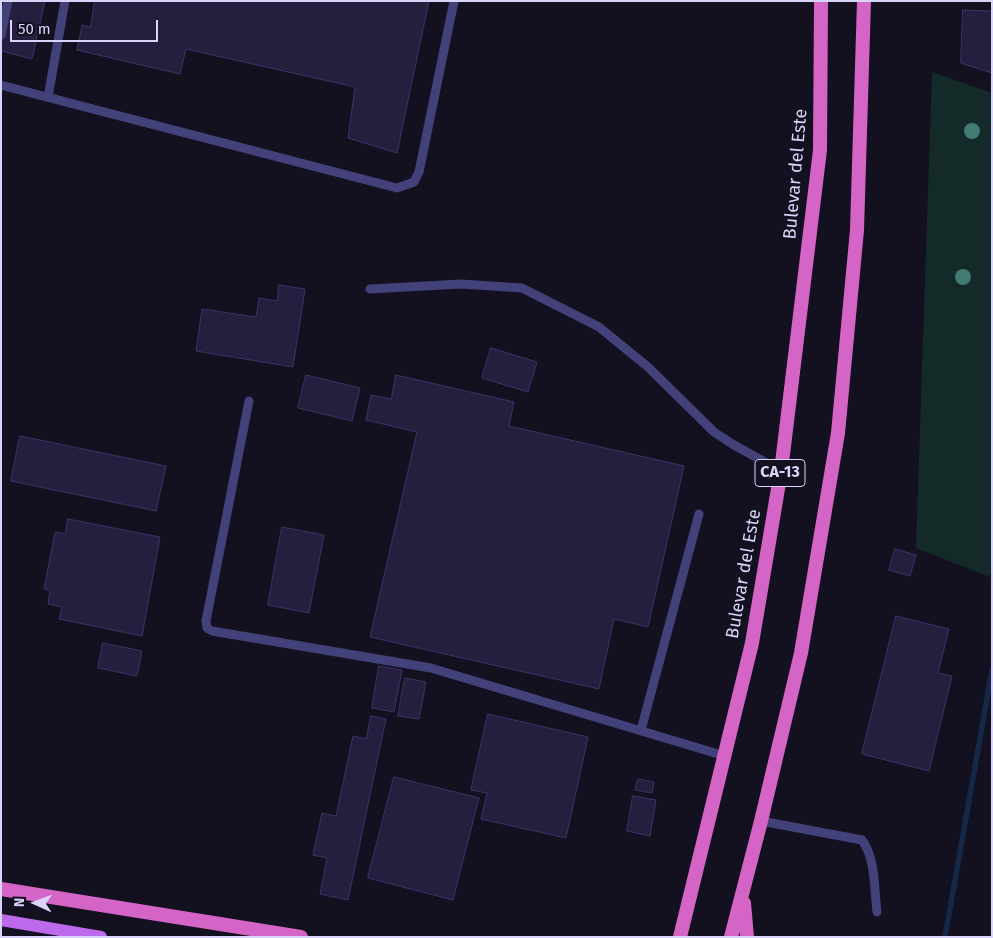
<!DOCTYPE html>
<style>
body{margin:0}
#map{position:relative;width:993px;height:938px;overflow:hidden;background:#131020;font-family:"Fira Sans",sans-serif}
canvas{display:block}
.frame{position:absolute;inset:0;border:2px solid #d9d5fa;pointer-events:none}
.north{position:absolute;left:10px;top:878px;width:50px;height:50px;-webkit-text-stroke:4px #131020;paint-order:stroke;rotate:272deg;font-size:14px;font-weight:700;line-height:20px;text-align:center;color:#d9d5fa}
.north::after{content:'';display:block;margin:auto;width:18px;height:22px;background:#d9d5fa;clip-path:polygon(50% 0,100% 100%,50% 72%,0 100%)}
.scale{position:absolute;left:10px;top:20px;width:148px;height:22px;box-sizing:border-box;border:2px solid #d9d5fa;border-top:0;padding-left:6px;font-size:15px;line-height:18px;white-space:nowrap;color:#d9d5fa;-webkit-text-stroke:4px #131020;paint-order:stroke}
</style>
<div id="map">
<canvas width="993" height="938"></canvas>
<div class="frame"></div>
<div class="north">N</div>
<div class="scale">50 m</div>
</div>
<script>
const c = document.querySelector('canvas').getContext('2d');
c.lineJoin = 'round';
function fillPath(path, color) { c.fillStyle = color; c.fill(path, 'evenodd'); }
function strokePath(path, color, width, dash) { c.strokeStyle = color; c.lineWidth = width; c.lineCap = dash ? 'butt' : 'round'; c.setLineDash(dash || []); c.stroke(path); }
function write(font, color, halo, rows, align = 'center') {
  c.font = font + ' "Fira Sans",sans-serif'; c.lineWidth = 4; c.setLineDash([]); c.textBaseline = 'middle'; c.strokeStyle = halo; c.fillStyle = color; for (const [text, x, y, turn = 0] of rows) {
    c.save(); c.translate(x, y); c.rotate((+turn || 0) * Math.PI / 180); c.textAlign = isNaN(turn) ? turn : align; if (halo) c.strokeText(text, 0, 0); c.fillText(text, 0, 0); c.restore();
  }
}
fillPath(new Path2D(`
 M932,72L992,93V568L990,577L916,548Z`), '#142a29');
strokePath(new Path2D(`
 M945,937L992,670`), '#162845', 5.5);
const building = new Path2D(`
 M10,1H45L32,59L1,51V41Z
 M95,1H429L397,153L348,138L355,87L186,49L180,74L77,50L82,25L90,27Z
 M963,10L992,11V73L961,63Z
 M279,285L305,289L293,367L196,351L202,309L256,317L259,298L277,301Z
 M491,348L537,362L528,392L482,378Z
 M306,375L360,388L352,421L298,408Z
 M396,375L514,402L509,426L684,466L648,627L614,619L599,689L370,637L417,432L366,420L371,395L391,399Z
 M20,436L166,466L156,511L11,481Z
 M68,519L160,537L142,636L59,619L62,607L48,604L50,590L44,589L55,532L65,534Z
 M282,527L324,535L309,613L268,605Z
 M895,549L916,555L910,576L889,570Z
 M896,616L949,629L938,673L952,676L929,771L862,754Z
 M103,643L142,651L137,676L98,668Z
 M379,666L402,670L394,712L372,708Z
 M405,678L426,682L419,719L398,716Z
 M488,714L588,737L566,838L481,819L487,793L471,790Z
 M371,716L386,719L348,900L320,894L327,858L313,855L322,813L336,816L353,736L366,739Z
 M394,777L479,798L453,900L368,878Z
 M638,779L654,782L652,793L635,790Z
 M633,796L656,800L650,836L627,831Z`);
fillPath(building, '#251e3f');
strokePath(building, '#3e3368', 1);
strokePath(new Path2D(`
 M1,35L8,1
 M1,85L397,188L414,182L419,172L454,1
 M48,97L65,1
 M370,289L461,284L522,288L599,327L648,367L714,432L734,445L781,471
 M249,401L206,621L207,628L212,631L431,668L725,756
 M641,730L699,514
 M761,821L862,840C876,859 874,889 877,912`), '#43417a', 9);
strokePath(new Path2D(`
 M1,920L101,937`), '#bc69ec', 12);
strokePath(new Path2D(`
 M1,889L301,937
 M744,903L747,937
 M680,937L752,643L781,471L820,150L821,1
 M731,937L761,821L801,653L838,433L857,230L864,1`), '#d464c6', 14);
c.fillStyle = '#437a74';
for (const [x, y] of [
 [972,131],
 [963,277]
]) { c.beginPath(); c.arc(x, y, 8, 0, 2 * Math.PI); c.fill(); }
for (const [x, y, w] of [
 [780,473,50]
]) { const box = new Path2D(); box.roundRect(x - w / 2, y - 13.5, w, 27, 4); c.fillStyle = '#131020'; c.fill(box); strokePath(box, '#d9d5fa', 1); }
write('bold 16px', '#d9d5fa', null, [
 ["CA-13",780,473]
]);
write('18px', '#d9d5fa', '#131020', [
 ["Bulevar del Este",796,174,-85],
 ["Bulevar del Este",744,574,-80]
]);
</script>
